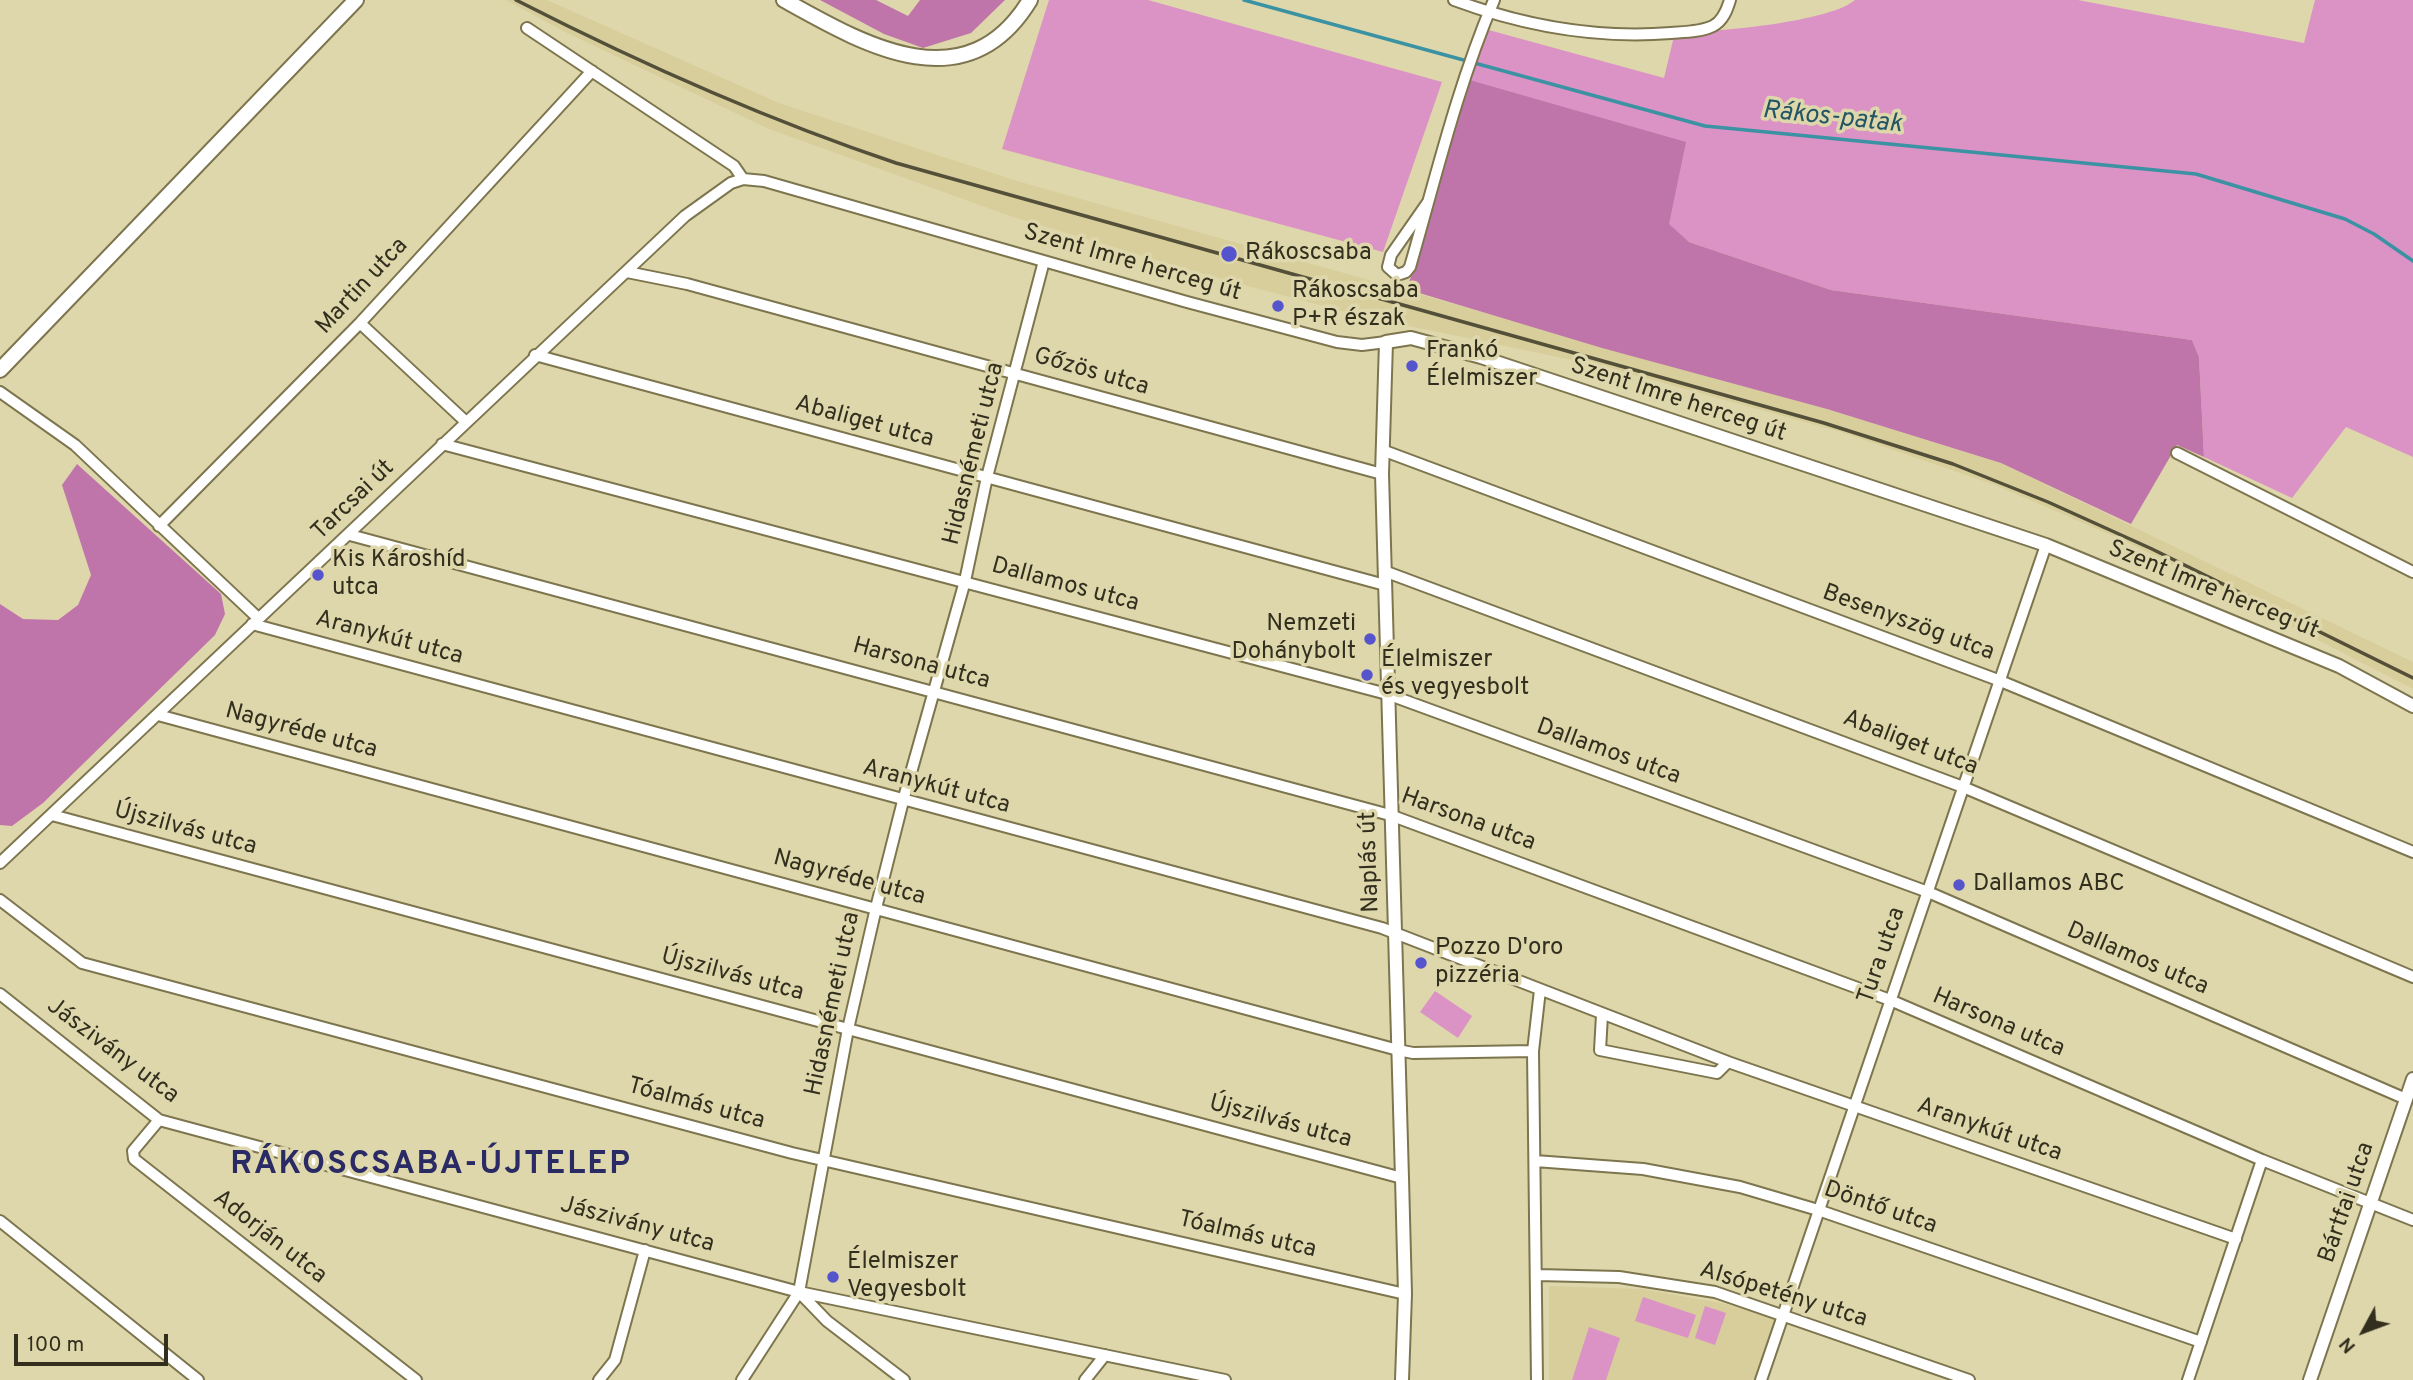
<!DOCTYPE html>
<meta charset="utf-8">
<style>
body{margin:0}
#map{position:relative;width:2413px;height:1380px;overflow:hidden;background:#dfd7ac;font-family:Overpass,sans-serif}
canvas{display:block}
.north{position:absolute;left:2329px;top:1296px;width:70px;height:70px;-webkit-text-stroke:5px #dfd7ac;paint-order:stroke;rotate:229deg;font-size:19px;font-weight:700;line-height:28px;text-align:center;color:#322f1e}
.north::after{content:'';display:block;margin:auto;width:24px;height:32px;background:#322f1e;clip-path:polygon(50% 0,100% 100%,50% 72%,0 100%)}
.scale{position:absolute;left:14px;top:1334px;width:154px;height:32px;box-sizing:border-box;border:4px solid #322f1e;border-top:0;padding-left:9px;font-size:21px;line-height:24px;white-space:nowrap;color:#322f1e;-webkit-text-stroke:5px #dfd7ac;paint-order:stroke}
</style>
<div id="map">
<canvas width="2413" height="1380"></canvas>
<div class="north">N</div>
<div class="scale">100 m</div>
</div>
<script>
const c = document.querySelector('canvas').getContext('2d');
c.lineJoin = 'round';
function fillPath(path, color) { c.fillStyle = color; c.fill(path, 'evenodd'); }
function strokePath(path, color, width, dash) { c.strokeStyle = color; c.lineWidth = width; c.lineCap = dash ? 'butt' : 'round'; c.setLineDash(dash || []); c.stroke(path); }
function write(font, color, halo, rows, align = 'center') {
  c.font = font + ' Overpass,sans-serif'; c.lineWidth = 7; c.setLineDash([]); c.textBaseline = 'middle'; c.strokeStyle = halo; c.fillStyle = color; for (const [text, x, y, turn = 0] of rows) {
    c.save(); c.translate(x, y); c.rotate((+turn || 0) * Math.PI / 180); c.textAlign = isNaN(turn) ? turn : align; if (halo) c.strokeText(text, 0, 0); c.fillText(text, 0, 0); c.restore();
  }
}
fillPath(new Path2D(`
 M506,0H547L779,103L1017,181L1827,409L2001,463L2413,662V689L2125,541L1995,485L1841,432L1601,366L1361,316L1206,275L1010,216L769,129L567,33Z
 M1549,1286L1642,1289L1726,1304L1775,1319L1754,1380H1549Z`), '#d7ce9b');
fillPath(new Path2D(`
 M1049,0H1148L1442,82L1383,252L1002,149Z
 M1855,0H2078L2304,43L2315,0H2413V457L2346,427L2292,498L2204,457L2199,357L2192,340L1831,290L1689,242L1466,79L1485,29L1664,78L1675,32C1712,33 1830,22 1855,0Z
 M1435,991L1472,1016L1458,1038L1420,1012Z
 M1643,1297L1696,1315L1688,1338L1635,1321Z
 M1705,1306L1726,1313L1715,1345L1695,1338Z
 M1589,1327L1620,1338L1606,1380H1572Z`), '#db92c4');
fillPath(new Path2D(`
 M820,0H876L908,16L920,0H1005L971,33L923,48L884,34Z
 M1466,79L1686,142L1669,224L1689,242L1831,290L2192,340L2199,357L2204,457L2177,445L2131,524L2001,463L1827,409L1602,348L1406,289L1415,267Z
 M77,464L221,594L225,614L215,635L43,803L12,826L0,825V604L23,619L58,620L78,605L91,575L62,485Z`), '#c075aa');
strokePath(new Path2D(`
 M1244,0L1705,126L2196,174L2345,219L2374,234L2413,261`), '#3a92a3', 3.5);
const minor = new Path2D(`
 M1454,0C1524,26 1595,39 1671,33C1684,32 1701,32 1713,26C1723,21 1727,10 1730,0
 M527,28L734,166L743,179
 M1428,202L1391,255L1388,267L1397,275L1406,272L1410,267C1436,177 1457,87 1494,0
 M627,272L687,284L1382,474
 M360,323L465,421
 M535,355L1385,585
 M0,392L75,445L258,618
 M442,444L1387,694L1928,892L2406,1099
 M1382,450L1998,680L2413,852
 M2177,453L2413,572
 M159,526L360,323L592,71
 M350,535L1390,815L1890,1000L2262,1160L2413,1220
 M1384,571L1963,787L2413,977
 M252,624L1382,928L1728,1062L2236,1239
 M158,715L1398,1050L1413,1053L1533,1051
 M52,815L1402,1178
 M0,863L685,216L731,183L743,179L764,181L1187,302L1337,342L1362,345L1386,342
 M0,900L82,963L792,1153L1405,1294
 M0,994L159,1120L799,1292L1225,1380
 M1602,1015L1600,1050L1717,1073L1728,1062
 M159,1120L133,1151L134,1159L416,1380
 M1535,1161L1643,1169L1740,1187L1818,1210L2201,1342
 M0,1221L198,1380
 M1538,1275L1619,1277L1715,1292L1969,1380
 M799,1292L827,1321L904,1380
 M599,1380L615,1360L645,1250
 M742,1380L799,1292L848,1029L876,908L903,801L965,581L987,477L1044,261
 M1085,1380L1105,1355
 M1537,1380L1533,1051L1540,990
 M1761,1380L2046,545
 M2188,1380L2262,1160`);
const tertiary = new Path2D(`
 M1402,1380L1405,1294L1402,1178L1382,474L1386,342L1411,338L1481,357L2046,545L2339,666L2413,706
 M2310,1380L2413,1079`);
const secondary = new Path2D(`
 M784,0C863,44 966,105 1030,0
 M0,370L356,0`);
strokePath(minor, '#7d754e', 14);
strokePath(tertiary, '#7d754e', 16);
strokePath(secondary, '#7d754e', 18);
strokePath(minor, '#fff', 10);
strokePath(tertiary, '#fff', 12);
strokePath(secondary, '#fff', 14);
strokePath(new Path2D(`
 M516,0C639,63 765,119 896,163L1824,423L1953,464L2048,502L2152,549L2413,678`), '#534f39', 3.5);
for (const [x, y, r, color] of [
 [1229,254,9,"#5654cc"],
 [1278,306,7,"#5654cc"],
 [1412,366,7,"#5654cc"],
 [318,575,7,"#5654cc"],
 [1370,639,7,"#5654cc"],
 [1367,675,7,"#5654cc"],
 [1959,885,7,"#5654cc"],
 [1421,963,7,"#5654cc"],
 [833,1277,7,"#5654cc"]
]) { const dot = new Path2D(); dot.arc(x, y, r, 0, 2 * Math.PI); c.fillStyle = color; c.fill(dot); strokePath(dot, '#dfd7ac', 2.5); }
write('24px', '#322f1e', '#dfd7ac', [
 ["Rákoscsaba",1245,254],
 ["Rákoscsaba",1292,292],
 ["P+R észak",1292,320],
 ["Frankó",1426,352],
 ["Élelmiszer",1426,380],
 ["Kis Károshíd",332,561],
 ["utca",332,589],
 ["Nemzeti",1356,625,"right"],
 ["Dohánybolt",1356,653,"right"],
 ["Élelmiszer",1381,661],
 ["és vegyesbolt",1381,689],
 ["Dallamos ABC",1973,885],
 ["Pozzo D'oro",1435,949],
 ["pizzéria",1435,977],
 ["Élelmiszer",847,1263],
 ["Vegyesbolt",847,1291]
], 'left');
write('24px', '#322f1e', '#dfd7ac', [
 ["Szent Imre herceg út",1132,264,16],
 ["Martin utca",363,287,-47],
 ["Gőzös utca",1091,373,16],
 ["Szent Imre herceg út",1678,401,18],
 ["Abaliget utca",864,423,15],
 ["Hidasnémeti utca",975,454,-76],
 ["Tarcsai út",354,501,-44],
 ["Dallamos utca",1065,586,15],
 ["Szent Imre herceg út",2213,591,22],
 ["Besenyszög utca",1908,624,20],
 ["Aranykút utca",389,639,15],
 ["Harsona utca",921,665,15],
 ["Nagyréde utca",301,732,15],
 ["Abaliget utca",1910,744,21],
 ["Dallamos utca",1608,753,20],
 ["Aranykút utca",936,788,15],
 ["Harsona utca",1468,821,20],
 ["Újszilvás utca",185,830,15],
 ["Naplás út",1371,862,-92],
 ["Nagyréde utca",849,879,15],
 ["Tura utca",1883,956,-71],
 ["Dallamos utca",2137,960,23],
 ["Újszilvás utca",732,976,15],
 ["Hidasnémeti utca",834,1004,-78],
 ["Harsona utca",1998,1024,23],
 ["Jászivány utca",112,1052,37],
 ["Tóalmás utca",696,1105,15],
 ["Újszilvás utca",1280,1123,15],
 ["Aranykút utca",1989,1131,19],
 ["Bártfai utca",2348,1203,-71],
 ["Döntő utca",1880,1209,19],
 ["Jászivány utca",637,1226,15],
 ["Tóalmás utca",1247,1236,13],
 ["Adorján utca",269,1238,38],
 ["Alsópetény utca",1783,1296,17]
]);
write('italic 26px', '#235664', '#dfd7ac', [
 ["Rákos-patak",1832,119,6]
]);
c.letterSpacing = '2px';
write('bold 32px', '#2a2b65', '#dfd7ac', [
 ["RÁKOSCSABA-ÚJTELEP",431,1167]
]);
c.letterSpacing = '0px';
</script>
